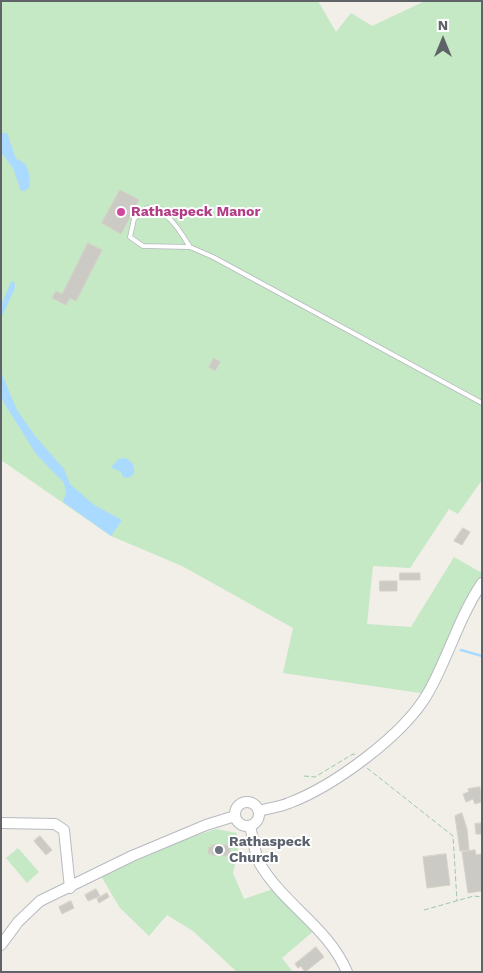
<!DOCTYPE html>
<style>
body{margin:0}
#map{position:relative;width:483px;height:973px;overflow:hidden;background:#f1efe8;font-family:"Work Sans",sans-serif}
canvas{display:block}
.frame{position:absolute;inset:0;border:2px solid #5f6368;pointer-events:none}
.north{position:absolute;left:418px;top:15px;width:50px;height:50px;-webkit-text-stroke:4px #fff;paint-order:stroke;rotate:0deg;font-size:14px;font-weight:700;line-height:20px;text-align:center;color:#5f6368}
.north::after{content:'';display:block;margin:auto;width:18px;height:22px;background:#5f6368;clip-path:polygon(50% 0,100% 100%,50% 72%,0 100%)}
</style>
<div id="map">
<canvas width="483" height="973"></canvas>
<div class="frame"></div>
<div class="north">N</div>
</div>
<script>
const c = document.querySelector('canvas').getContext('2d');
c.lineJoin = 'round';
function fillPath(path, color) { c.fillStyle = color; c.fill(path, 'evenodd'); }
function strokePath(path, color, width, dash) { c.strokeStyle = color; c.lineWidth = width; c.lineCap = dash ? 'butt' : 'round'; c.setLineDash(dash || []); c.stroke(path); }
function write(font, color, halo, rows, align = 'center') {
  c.font = font + ' "Work Sans",sans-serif'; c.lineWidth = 4; c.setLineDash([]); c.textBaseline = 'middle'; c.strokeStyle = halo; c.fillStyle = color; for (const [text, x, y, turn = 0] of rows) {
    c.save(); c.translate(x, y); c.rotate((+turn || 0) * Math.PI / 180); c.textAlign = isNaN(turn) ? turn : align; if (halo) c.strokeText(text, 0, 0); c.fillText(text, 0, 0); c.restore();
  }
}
fillPath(new Path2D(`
 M1,1H318L336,32L351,13L372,26L425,1H482V480L458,514L449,509L410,568L373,566L367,624L411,627L454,557L482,573V583L427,694L283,673L293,628L182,566L111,536L1,460Z
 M216,829L237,833L238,851L233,873L244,899L276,888L316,929L282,958L293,972H237L193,931L167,915L149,936L120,908L101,876L191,837Z
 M18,848L39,872L27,883L6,858Z`), '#c5e8c5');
fillPath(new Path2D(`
 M1,133H7L16,159C30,163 29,174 30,186L25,191H21L13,168L1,152Z
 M14,281L15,288L1,318V305L11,282Z
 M1,372L17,410L35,436L64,469L70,484L94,505L122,520L111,536L63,502L66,493L64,483L36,454L1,398Z
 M124,458C132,460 135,466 134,474L128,478L123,477L121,472L111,467L119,459Z`), '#aadaff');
strokePath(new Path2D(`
 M461,650L482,656`), '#aadaff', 2.5);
const building = new Path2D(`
 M120,190L139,200L121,234L102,223Z
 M88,243L102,250L76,301L70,298L66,305L52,298L56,291L62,294Z
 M214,358L220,362L215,371L209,367Z
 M463,528L470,532L462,545L454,541Z
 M400,573H420V580H400Z
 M380,581H397V591H380Z
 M480,787L481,802L475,804L473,799L466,802L463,794L469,792L468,789Z
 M462,813L467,829L469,850L460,851L455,816Z
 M482,823V834H476L475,824Z
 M40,836L52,850L46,855L34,841Z
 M212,845H230V856L213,855L208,853L209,847H212Z
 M475,850L476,855L482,854V891L468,893L462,852Z
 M446,854L450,885L427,888L423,857Z
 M96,889L100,896L88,901L85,895Z
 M107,893L109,897L99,903L97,899Z
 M71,901L74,908L62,914L59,907Z
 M316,947L324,957L305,972L301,966L298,968L295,964Z`);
fillPath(building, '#cccac5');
strokePath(building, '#d6d1c6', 1);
const lane = new Path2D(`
 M190,247C180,231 167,208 147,208L134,219L130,237L143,246L190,247L213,257L482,403`);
const secondary = new Path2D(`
 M235 814a12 12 0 1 1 24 0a12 12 0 1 1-24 0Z
 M259,811C269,808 280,807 289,803C334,786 404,735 428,693C448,658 459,617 482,583
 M1,823L55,824L64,830L70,888
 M250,826C253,837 254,853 260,864C284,905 328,927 347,972
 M1,945L18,922L40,901L132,856L206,825L235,816`);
strokePath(lane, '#b5b8bc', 5.5);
strokePath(secondary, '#b6babf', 12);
strokePath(new Path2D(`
 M367,768L453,836L457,901
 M304,776L315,777L353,754L356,755
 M424,910L474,896L482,897`), '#9cc7a9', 1, [5, 2.5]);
strokePath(lane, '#fff', 4);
strokePath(secondary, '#fff', 10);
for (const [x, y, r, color] of [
 [121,212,5,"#d1479c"],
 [219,850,5,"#6b7280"]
]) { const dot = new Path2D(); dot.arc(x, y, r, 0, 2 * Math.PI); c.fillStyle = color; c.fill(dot); strokePath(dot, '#fff', 2); }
write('bold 14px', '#b23c85', '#fff', [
 ["Rathaspeck Manor",131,212]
], 'left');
write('bold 14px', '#5b616d', '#fff', [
 ["Rathaspeck",229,842],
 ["Church",229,858]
], 'left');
</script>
